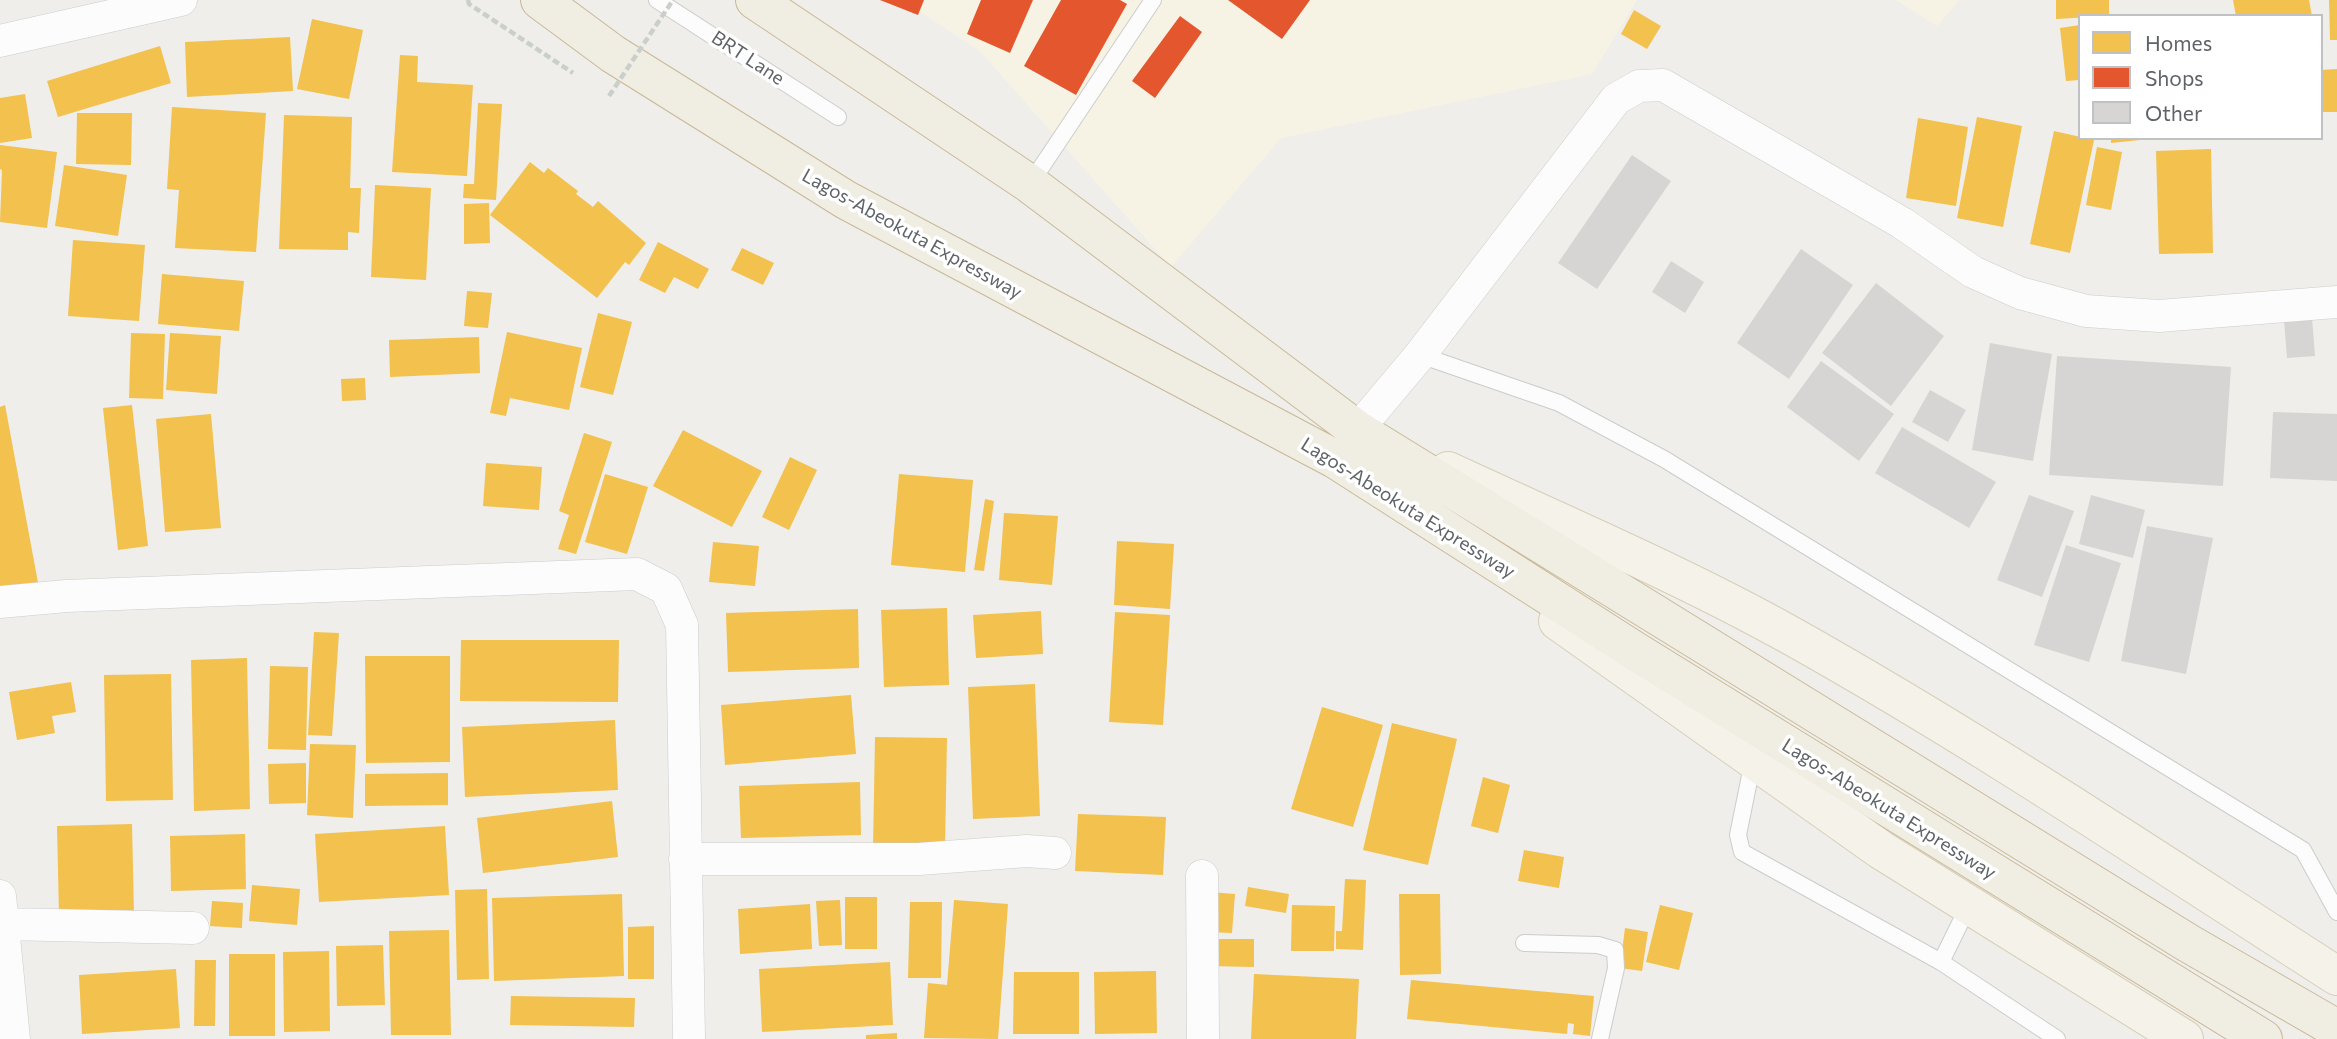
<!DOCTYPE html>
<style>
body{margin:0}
#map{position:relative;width:2337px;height:1039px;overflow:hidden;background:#efeeea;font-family:Commissioner,sans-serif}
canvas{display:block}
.legend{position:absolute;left:2078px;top:14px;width:245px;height:126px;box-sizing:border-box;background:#fff;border:2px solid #bfc1c3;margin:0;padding:9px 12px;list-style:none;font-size:21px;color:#5f6368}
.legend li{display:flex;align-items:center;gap:14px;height:35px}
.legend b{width:35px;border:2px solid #bfc1c3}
</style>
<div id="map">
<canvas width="2337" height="1039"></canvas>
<ul class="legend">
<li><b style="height:19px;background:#f2c14e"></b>Homes</li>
<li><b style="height:19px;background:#e4572e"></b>Shops</li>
<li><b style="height:19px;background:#d6d5d3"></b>Other</li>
</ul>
</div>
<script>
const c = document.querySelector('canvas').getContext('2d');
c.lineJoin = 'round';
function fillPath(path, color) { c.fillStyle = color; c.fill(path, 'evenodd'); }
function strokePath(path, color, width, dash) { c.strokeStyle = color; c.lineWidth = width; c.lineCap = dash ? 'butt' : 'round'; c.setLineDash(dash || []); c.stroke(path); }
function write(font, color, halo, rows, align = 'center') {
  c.font = font + ' Commissioner,sans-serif'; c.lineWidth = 7; c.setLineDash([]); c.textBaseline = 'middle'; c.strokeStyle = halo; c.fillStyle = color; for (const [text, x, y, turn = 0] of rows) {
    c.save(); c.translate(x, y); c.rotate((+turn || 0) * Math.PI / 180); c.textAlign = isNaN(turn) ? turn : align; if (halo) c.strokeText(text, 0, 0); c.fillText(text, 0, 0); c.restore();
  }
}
fillPath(new Path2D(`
 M902,0H1637L1592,74L1281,138L1171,267L980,51Z
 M1896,0H1959L1937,26Z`), '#f7f3e4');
fillPath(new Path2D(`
 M2056,0H2109V16L2056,19Z
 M2233,0H2309L2312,16H2236Z
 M2329,0H2337V40H2330Z
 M1634,10L1661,26L1647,49L1621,34Z
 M312,19L363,30L349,99L297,89Z
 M2080,25V80L2066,81L2060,28Z
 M290,37L293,91L187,97L185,42Z
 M160,46L171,83L58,117L47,81Z
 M400,55L418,56L417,82L473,85L467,176L392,172Z
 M2337,69V112H2321V70Z
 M25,94L32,138L0,143V98Z
 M478,103L502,104L496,200L463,198L464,184H474Z
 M172,107L266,113L256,252L175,248L179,190L167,189Z
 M77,113H132L131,165L76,164Z
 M284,115L352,117L350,188H361L359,233L348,232V250L279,249Z
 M1977,117L2022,126L2003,227L1957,218Z
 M1918,118L1968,127L1956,206L1906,198Z
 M2054,131L2094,140L2070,253L2030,244Z
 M2111,138H2140V140L2111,143Z
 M0,145L57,152L47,228L0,222L2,170L0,169Z
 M2097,147L2122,152L2111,210L2086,205Z
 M2211,149L2213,253L2159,254L2156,151Z
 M530,162L544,173L548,168L578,191L576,194L593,207L598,201L646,243L629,265L625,262L597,298L490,215Z
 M64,165L127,175L118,236L55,226Z
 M375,185L431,188L426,280L371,277Z
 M489,203L490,243L464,244V204Z
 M73,240L145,245L139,321L68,316Z
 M658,242L709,269L698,289L674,277L665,293L639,280Z
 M742,248L774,263L763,285L731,270Z
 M162,274L244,281L239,331L158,324Z
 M467,291L492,293L488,328L464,326Z
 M598,313L632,322L613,395L580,387Z
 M507,332L582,348L569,410L510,398L506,416L490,413Z
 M131,333L165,334L163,399L129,398Z
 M170,333L221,336L217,394L166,390Z
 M479,337L480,373L390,377L389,340Z
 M365,378L366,400L342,401L341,379Z
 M5,405L39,588L0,596V407Z
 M132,405L148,546L118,550L103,408Z
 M211,414L221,528L165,532L156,419Z
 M683,430L762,471L732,527L653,486Z
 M584,433L612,442L576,554L558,549L569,515L559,511Z
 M790,457L817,470L789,530L762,517Z
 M486,463L542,467L539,510L483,506Z
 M605,474L648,487L627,554L585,542Z
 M899,474L973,480L965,572L891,565Z
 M985,499L994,501L984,571L974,570Z
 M1004,513L1058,516L1052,585L999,580Z
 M1117,541L1174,544L1170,609L1114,605Z
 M713,542L759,546L755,586L709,582Z
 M947,608L949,685L884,687L881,610Z
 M858,609L859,668L728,672L726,613Z
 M1041,611L1043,654L976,658L973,615Z
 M1115,612L1170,615L1163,725L1109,722Z
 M314,632L339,633L332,736L308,735Z
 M461,640H619L618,702L460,701Z
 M365,656H450V762L366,763Z
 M247,658L250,809L194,811L191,660Z
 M270,666L308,667L306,750L268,749Z
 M171,674L173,800L106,801L104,675Z
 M71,682L76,712L52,716L55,733L17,740L9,692Z
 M1035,684L1040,816L973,819L968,687Z
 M851,695L856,754L725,765L721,705Z
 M1322,707L1383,725L1353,827L1291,809Z
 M615,720L618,790L465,797L462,727Z
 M1392,723L1457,739L1428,865L1363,850Z
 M875,737L947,738L945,850L873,849Z
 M310,744L356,745L353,818L307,815Z
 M306,763V803L269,804L268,764Z
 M448,773V805L365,806V774Z
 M1483,777L1510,785L1498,833L1471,826Z
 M860,782L861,835L741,838L739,786Z
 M612,801L618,857L483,873L477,818Z
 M1078,814L1166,817L1163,875L1075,871Z
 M132,824L134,913L59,915L57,826Z
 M445,826L449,895L319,902L315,834Z
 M245,834L246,889L171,891L170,836Z
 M1524,850L1564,857L1559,888L1518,881Z
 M1345,879L1366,880L1363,950L1336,949V931H1342Z
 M252,885L300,889L297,925L249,921Z
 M1248,887L1289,894L1286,913L1245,906Z
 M487,889L489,979L457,980L455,890Z
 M1210,892L1235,894L1232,933L1206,932Z
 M622,894L624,976L494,981L492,898Z
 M1399,894H1440L1441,974L1400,975Z
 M845,897H877V949H845Z
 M840,900L842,945L819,946L816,901Z
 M954,900L1008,904L998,1039L924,1038L928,983L947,985Z
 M212,901L243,903L242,928L210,926Z
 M910,902H942L941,978H908Z
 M810,904L812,949L740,954L738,909Z
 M1292,905L1335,906L1334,951H1291Z
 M1660,905L1693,913L1679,970L1646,962Z
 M654,926V979H628V927Z
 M1625,928L1648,932L1642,971L1620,968Z
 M449,930L451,1035H391L389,931Z
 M1208,939H1254V967L1208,966Z
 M383,945L385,1005L337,1006L336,946Z
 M329,951L330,1031L284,1032L283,952Z
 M229,954H275V1036H229Z
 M195,960H216L215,1026H194Z
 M890,962L893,1025L762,1032L759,969Z
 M176,969L180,1028L82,1034L79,975Z
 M1156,971L1157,1033L1095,1034L1094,972Z
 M1014,972H1079V1034H1013Z
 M1254,974L1359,979L1356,1039H1251Z
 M1411,980L1594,996L1590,1036L1573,1034L1574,1024L1568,1023L1567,1034L1407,1019Z
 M511,996L635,998L634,1027L510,1025Z
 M897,1033V1039H866V1035Z`), '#f2c14e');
fillPath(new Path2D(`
 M880,0H924L918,15Z
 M981,0H1033L1010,53L967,34Z
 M1061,0H1120L1127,4L1076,95L1024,66Z
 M1228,0H1310L1282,39Z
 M1180,16L1202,32L1155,98L1132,81Z`), '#e4572e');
fillPath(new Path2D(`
 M1632,155L1671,181L1597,289L1558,263Z
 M1801,249L1853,285L1789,379L1737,343Z
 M1671,261L1704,282L1685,313L1652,292Z
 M1876,283L1944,336L1891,406L1822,353Z
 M2312,318L2315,356L2287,358L2284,320Z
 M1990,343L2052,354L2033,461L1972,450Z
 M2057,356L2231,367L2223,486L2049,475Z
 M1821,361L1894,414L1859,461L1787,407Z
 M1930,390L1966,410L1948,442L1912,422Z
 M2273,412L2337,414V481L2270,478Z
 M1902,427L1996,482L1969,528L1875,473Z
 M2029,495L2074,511L2042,597L1997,580Z
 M2091,495L2145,510L2133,558L2079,544Z
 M2147,526L2213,538L2186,674L2121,661Z
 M2066,545L2121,563L2089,662L2034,645Z`), '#d6d5d3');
const lane = new Path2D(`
 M657,0L838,117
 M1030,184L1153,0
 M1420,355L1559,403L1664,459L2303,850L2337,912
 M1753,761L1738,835L1742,852L1941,962L2057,1039
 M1524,943L1598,945L1615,950L1616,968L1600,1039
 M1941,962L1969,905`);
const street = new Path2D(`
 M0,41L181,0
 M1357,430L1420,355L1616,99L1639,86L1663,85L1902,223L1973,272L2020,293L2086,311L2159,316L2337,302
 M0,602L66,596L637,574L666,589L682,625L689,1039
 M685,859H919L1027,851L1055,853
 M1202,876L1203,1039
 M0,896L14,1039
 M4,924L193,928`);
const primary = new Path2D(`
 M1448,471C1562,524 1678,573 1788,634C1976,739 2156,860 2337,976
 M1558,621L1881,850L2184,1039`);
const highway = new Path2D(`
 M540,0L613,54L846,200L1335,459L1635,651L2263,1039
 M755,0L1030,184L1357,430L2188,943L2337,1029`);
strokePath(lane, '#cbcccc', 18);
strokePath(street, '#cbcccc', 33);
strokePath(primary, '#d7ceb8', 40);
strokePath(highway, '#c8b996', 40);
strokePath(new Path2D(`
 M468,0L469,4L573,73`), '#cacfcc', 4.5, [7, 3.5]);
strokePath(lane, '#fdfcfc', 16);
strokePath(street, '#fdfcfc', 32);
strokePath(primary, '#f4f2e9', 38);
strokePath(highway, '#f0ede3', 38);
strokePath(new Path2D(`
 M609,96L673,0`), '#cacfcc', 4.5, [7, 3.5]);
write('19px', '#5f6368', '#fff', [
 ["BRT Lane",748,58,33],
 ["Lagos-Abeokuta Expressway",912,234,29],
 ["Lagos-Abeokuta Expressway",1408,508,32],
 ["Lagos-Abeokuta Expressway",1889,809,32]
]);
</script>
